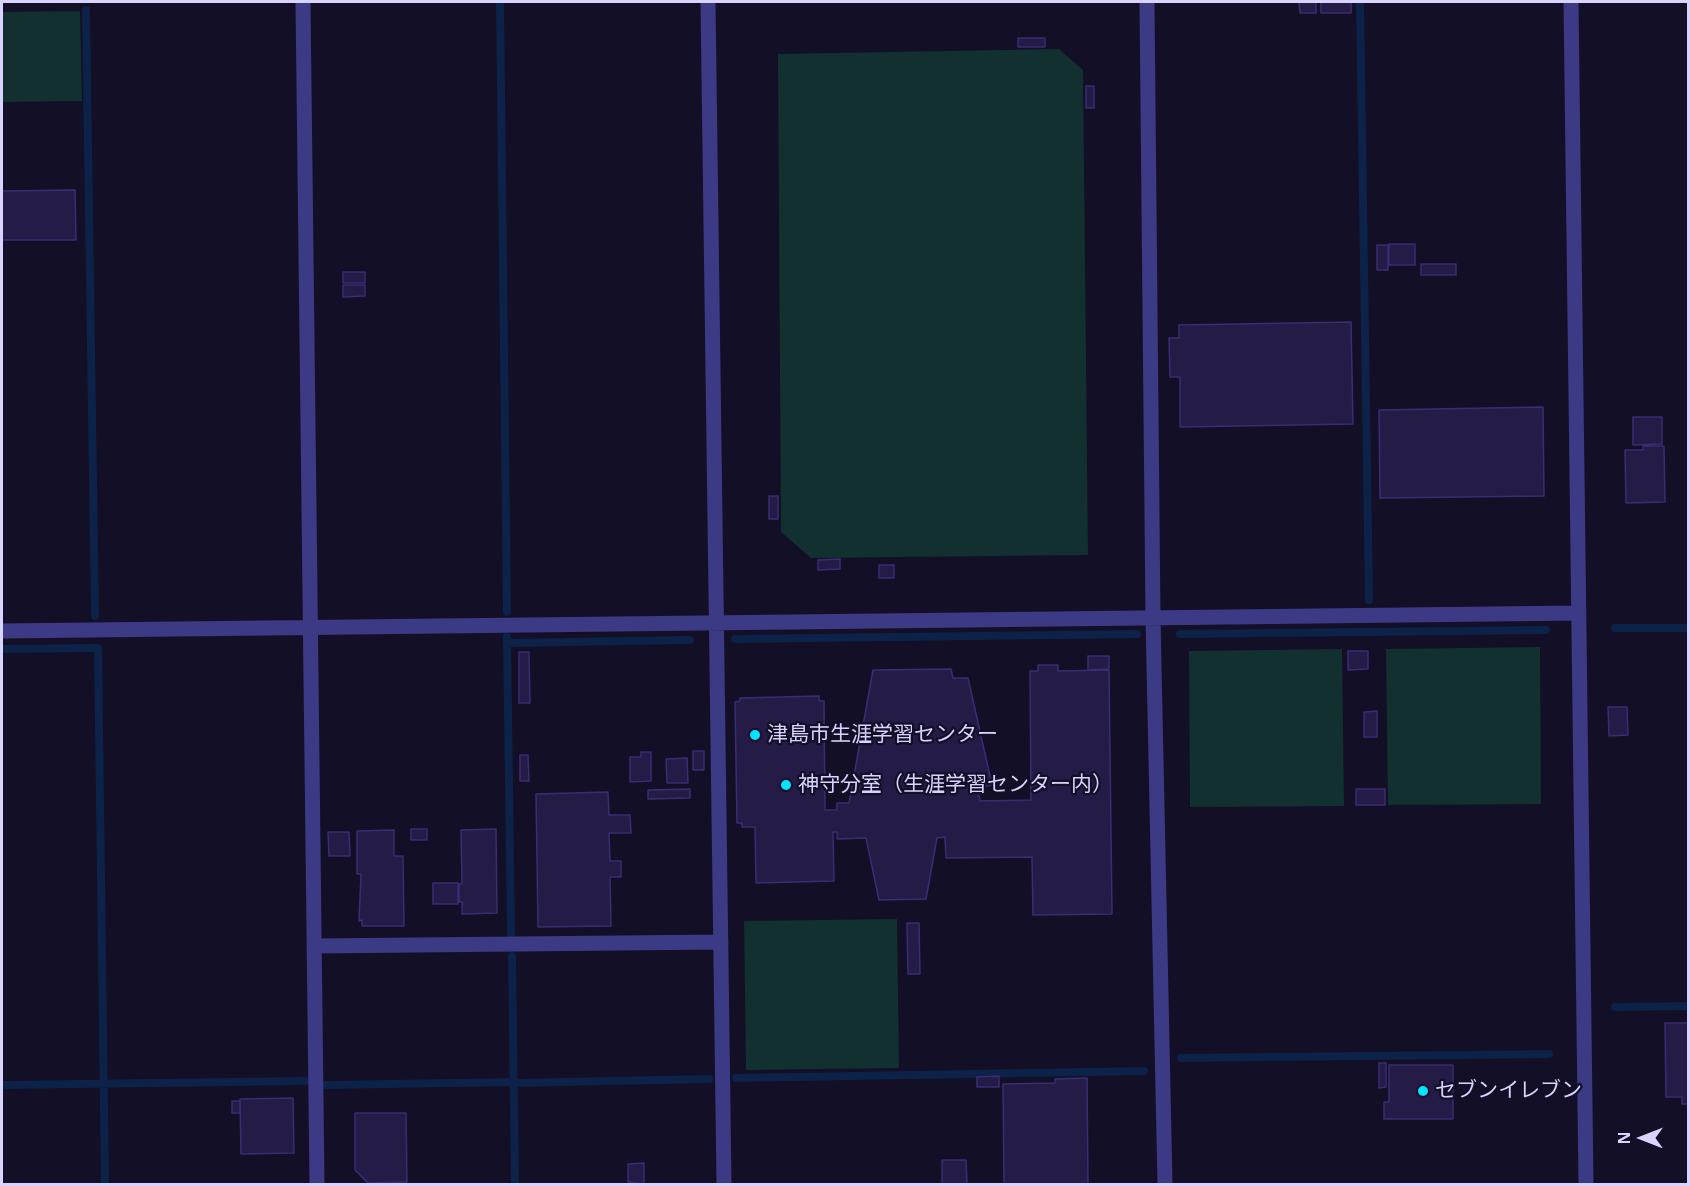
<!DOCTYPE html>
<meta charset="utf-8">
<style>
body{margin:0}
#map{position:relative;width:1690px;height:1186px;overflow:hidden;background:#130f26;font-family:"Open Sans",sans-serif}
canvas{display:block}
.frame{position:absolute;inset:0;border:3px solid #d9d4ff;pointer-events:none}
.north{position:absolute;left:1612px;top:1108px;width:60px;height:60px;-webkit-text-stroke:4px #130f26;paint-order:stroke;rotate:270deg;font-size:16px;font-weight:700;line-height:24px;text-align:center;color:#d9d4ff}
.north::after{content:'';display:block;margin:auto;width:21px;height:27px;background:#d9d4ff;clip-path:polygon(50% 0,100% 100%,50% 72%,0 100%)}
</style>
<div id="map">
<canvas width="1690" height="1186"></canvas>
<div class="frame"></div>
<div class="north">N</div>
</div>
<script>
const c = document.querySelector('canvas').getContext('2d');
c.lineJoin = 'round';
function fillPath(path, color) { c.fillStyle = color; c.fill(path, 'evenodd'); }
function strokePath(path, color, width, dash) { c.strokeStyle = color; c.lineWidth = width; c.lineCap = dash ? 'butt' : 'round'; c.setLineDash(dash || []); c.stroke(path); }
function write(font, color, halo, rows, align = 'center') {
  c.font = font + ' "Open Sans","Noto Sans JP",sans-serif'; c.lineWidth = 4.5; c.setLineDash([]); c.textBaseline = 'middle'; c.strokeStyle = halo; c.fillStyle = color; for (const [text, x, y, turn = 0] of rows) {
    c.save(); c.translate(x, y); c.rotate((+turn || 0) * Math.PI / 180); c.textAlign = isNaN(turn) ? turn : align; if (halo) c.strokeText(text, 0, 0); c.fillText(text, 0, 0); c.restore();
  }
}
fillPath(new Path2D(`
 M80,11L82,101L2,102V12Z
 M1059,49L1083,70L1088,555L811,558L781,532L778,54Z
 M1540,647L1541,804L1388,805L1386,649Z
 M1342,649L1344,806L1190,807L1189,651Z
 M897,919L899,1068L746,1070L744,921Z`), '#12302f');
strokePath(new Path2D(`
 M1360,2L1369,600
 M500,4L507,612
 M86,10L95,616
 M1615,628H1688
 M1180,634L1546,630
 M507,637L511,934
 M735,639L1137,634
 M507,643L690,640
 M2,649L98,648L105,1184
 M512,956L515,1184
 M1615,1007L1688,1006
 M1181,1058L1549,1054
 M736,1078L1144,1071
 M513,1083L709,1079
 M2,1085L305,1081
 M326,1085L513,1082`), '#0c2248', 8);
const building = new Path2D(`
 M1299,2H1316V13H1300Z
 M1321,2H1351V13H1321Z
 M1018,38H1045V47H1018Z
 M1086,86H1094V108H1086Z
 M75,190L76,240H2V191Z
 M1389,244H1415V265H1389Z
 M1377,245H1388V270H1377Z
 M1421,264H1456V275H1421Z
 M343,272H365V283H343Z
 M343,285H365V296L343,297Z
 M1351,322L1353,424L1180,427V377H1170L1169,338H1179V325Z
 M1543,407L1544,496L1380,498L1379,410Z
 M1633,417H1662V444L1633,445Z
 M1643,446H1664L1665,502L1626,503L1625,450H1643Z
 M769,496H778V519H769Z
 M840,559V569L818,570V560Z
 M879,565H894V578H879Z
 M1348,651H1368V669L1348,670Z
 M519,652H529L530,703H519Z
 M1088,656H1109V669L1088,670Z
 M1038,665H1058V671L1109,670L1112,914L1033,915L1032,857L946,858L945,837L937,838L926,899L879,900L866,838L837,839V832H833L834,881L756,883L755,827H742V823H737L735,702L740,701V698L819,696V701H824L825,810H837V803H849L873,670L951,669L953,678H968L992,785L978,788L980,801L1031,800L1030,671H1038Z
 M1608,707H1627L1628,735L1609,736Z
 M1377,711V737H1364V712Z
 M693,751H704V770H693Z
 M641,752H651V781L630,782V757H641Z
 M520,755H528L529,781H520Z
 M687,758L688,783H667L666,759Z
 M690,789V798L648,799V790Z
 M1356,789H1385V805H1356Z
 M608,792L609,815H630L631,833H609L610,861H621V877H610L611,926L538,927L536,794Z
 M411,829H427V840H411Z
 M496,829L497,913L462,914V902H459V884H462L461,830Z
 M394,830V856H403L404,926H362V920L359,921L361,874H357V831Z
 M328,832H349L350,856H329Z
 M433,883H458V904H433Z
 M907,923H919L920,974H908Z
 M1665,1023H1688V1104H1682V1097H1666Z
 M1379,1063H1386V1087L1379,1088Z
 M1389,1065H1453V1119H1384V1102H1389Z
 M999,1076V1087H977V1077Z
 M1087,1078L1088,1184H1004L1003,1084L1055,1083V1079Z
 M293,1098L294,1153L241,1154L240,1099Z
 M232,1101H240V1113H232Z
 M355,1113H406L407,1182L368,1183L355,1170Z
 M942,1160H966L967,1184H942Z
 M644,1163V1184L628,1182V1164Z`);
fillPath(building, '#241b47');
strokePath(building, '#3b2d73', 1.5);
strokePath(new Path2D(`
 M303,2L317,1184
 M708,2L724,1184
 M1147,2L1153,618L1165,1184
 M1571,2L1586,1184
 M2,631L1579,613
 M314,946L721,942`), '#3d3a85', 15);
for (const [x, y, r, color] of [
 [755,735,6,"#00e5ff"],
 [786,785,6,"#00e5ff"],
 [1423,1091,6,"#00e5ff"]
]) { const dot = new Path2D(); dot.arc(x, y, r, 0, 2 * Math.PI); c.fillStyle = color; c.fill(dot); strokePath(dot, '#130f26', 2); }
write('21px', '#d9d4ff', '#130f26', [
 ["津島市生涯学習センター",767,735],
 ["神守分室（生涯学習センター内）",798,785],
 ["セブンイレブン",1435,1091]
], 'left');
</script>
